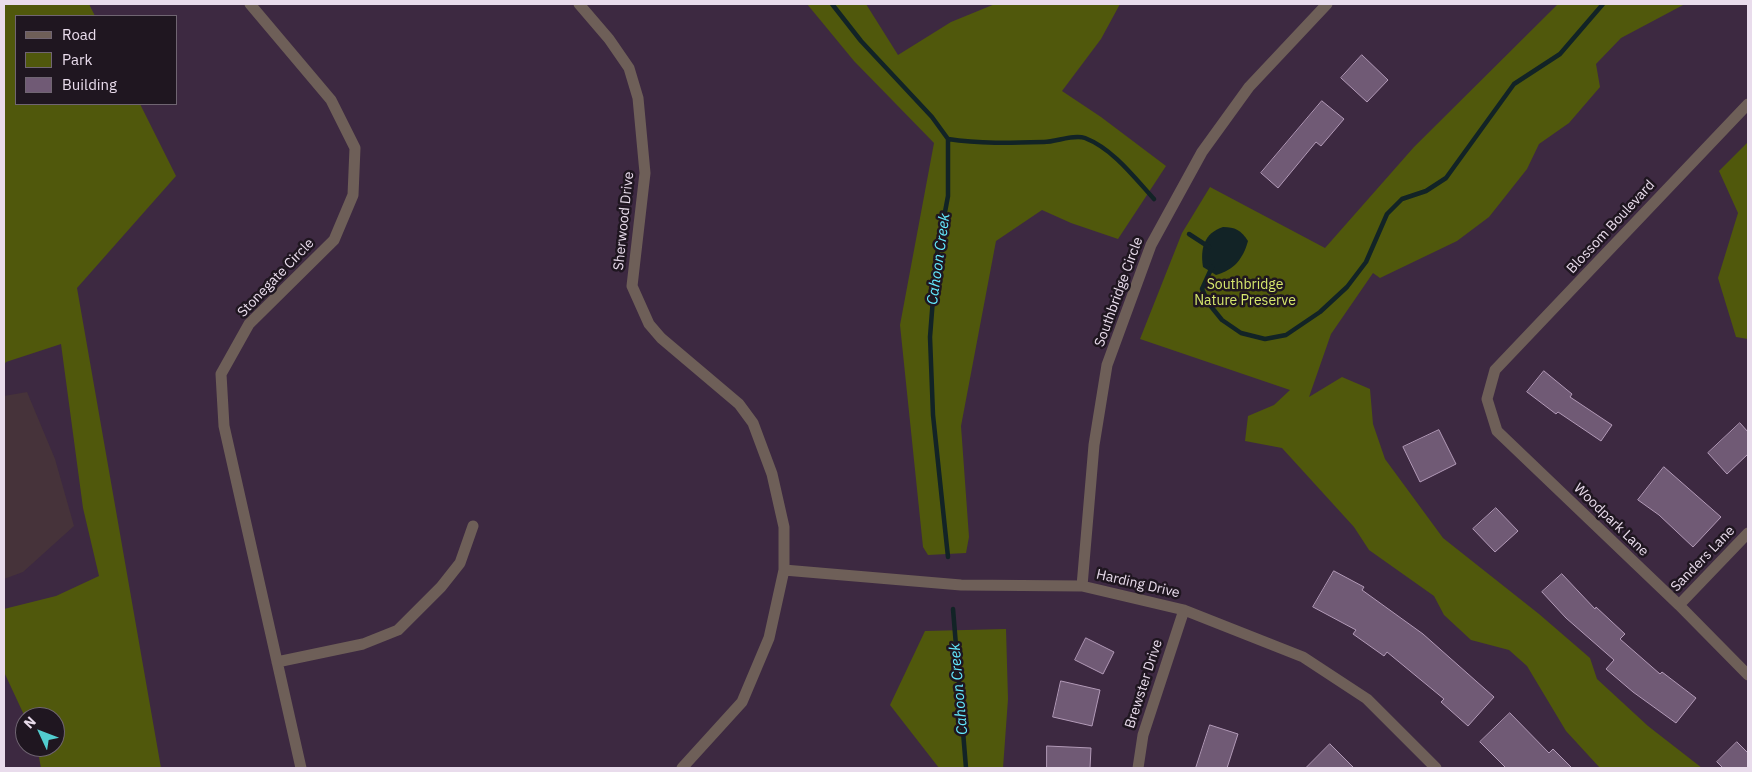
<!DOCTYPE html>
<style>
body{margin:0}
#map{position:relative;width:1752px;height:772px;overflow:hidden;background:#3d2941;font-family:"IBM Plex Sans",sans-serif}
canvas{display:block}
.frame{position:absolute;inset:0;border:5px solid #e9dcec;pointer-events:none}
.legend{position:absolute;left:15px;top:15px;width:162px;height:90px;box-sizing:border-box;background:#1f1620;border:1px solid #706572;margin:0;padding:6px 9px;list-style:none;font-size:15px;color:#e9dcec}
.legend li{display:flex;align-items:center;gap:10px;height:25px}
.legend b{width:25px;border:1px solid #706572}
.north{position:absolute;left:15px;top:707px;width:50px;height:50px;box-sizing:border-box;background:#1f1620;border:1px solid #706572;border-radius:50%;rotate:313deg;font-size:14px;font-weight:700;line-height:20px;text-align:center;color:#e9dcec}
.north::after{content:'';display:block;margin:auto;width:18px;height:22px;background:#52cdcf;clip-path:polygon(50% 0,100% 100%,50% 72%,0 100%)}
</style>
<div id="map">
<canvas width="1752" height="772"></canvas>
<div class="frame"></div>
<ul class="legend">
<li><b style="height:6px;background:#6e5f58"></b>Road</li>
<li><b style="height:14px;background:#50580c"></b>Park</li>
<li><b style="height:14px;background:#705a75"></b>Building</li>
</ul>
<div class="north">N</div>
</div>
<script>
const c = document.querySelector('canvas').getContext('2d');
c.lineJoin = 'round';
function fillPath(path, color) { c.fillStyle = color; c.fill(path, 'evenodd'); }
function strokePath(path, color, width, dash) { c.strokeStyle = color; c.lineWidth = width; c.lineCap = dash ? 'butt' : 'round'; c.setLineDash(dash || []); c.stroke(path); }
function write(font, color, halo, rows, align = 'center') {
  c.font = font + ' "IBM Plex Sans",sans-serif'; c.lineWidth = 5; c.setLineDash([]); c.textBaseline = 'middle'; c.strokeStyle = halo; c.fillStyle = color; for (const [text, x, y, turn = 0] of rows) {
    c.save(); c.translate(x, y); c.rotate((+turn || 0) * Math.PI / 180); c.textAlign = isNaN(turn) ? turn : align; if (halo) c.strokeText(text, 0, 0); c.fillText(text, 0, 0); c.restore();
  }
}
fillPath(new Path2D(`
 M27,392L55,459L74,526L23,572L4,579V396Z`), '#46333a');
fillPath(new Path2D(`
 M4,4H89L95,16H16V104H140L176,176L77,288L161,768H41L37,747H55V717H25L4,672V609L56,596L99,576L83,508L61,344L6,362L4,365Z
 M807,4H866L898,55L951,22L995,4H1120L1101,39L1062,91L1101,117L1166,166L1118,239L1071,223L1042,210L996,241L961,426L969,537L966,553L928,555L923,547L900,325L934,143L854,61Z
 M1558,4H1685L1621,38L1596,64L1600,87L1569,123L1539,144L1527,169L1489,217L1457,241L1380,278L1373,273L1331,334L1309,397L1342,377L1370,389L1373,424L1385,459L1443,538L1539,614L1590,658L1597,679L1648,726L1702,768H1600L1566,731L1527,666L1509,650L1471,640L1444,615L1434,596L1369,550L1354,527L1282,448L1245,441L1248,416L1274,405L1290,390L1140,339L1182,233L1210,187L1325,248L1414,147Z
 M1748,142V339L1736,337L1718,278L1738,213L1719,171Z
 M1006,629L1008,699L1003,768H939L890,705L925,631Z`), '#50580c');
fillPath(new Path2D(`
 M1223,227C1235,227 1241,230 1248,241C1243,259 1234,270 1216,275L1203,267C1200,249 1204,233 1223,227Z`), '#122326');
strokePath(new Path2D(`
 M832,4L861,41L932,117L948,139V196L936,260L930,337L933,415L948,557
 M948,139C980,144 1011,143 1044,142C1056,142 1074,134 1085,138C1113,149 1134,177 1154,199
 M1189,234L1209,247
 M1212,267L1202,289L1209,304L1222,320L1241,333L1265,339L1286,335L1320,312L1347,287L1366,262L1387,214L1402,199L1426,191L1446,178L1514,84L1560,54L1603,4
 M953,609L966,768`), '#122326', 4.5);
const building = new Path2D(`
 M1362,55L1388,80L1367,102L1341,78Z
 M1322,101L1344,119L1321,146L1316,142L1278,188L1261,173Z
 M1544,371L1572,394L1570,397L1612,425L1601,441L1558,412L1556,414L1527,392Z
 M1740,423L1748,432V454L1727,474L1708,453Z
 M1439,430L1456,464L1420,482L1403,447Z
 M1664,467L1721,517L1693,547L1659,515L1638,500Z
 M1496,508L1518,531L1495,552L1473,529Z
 M1334,571L1364,587L1362,590L1423,634L1494,697L1468,726L1441,702L1444,699L1387,652L1384,656L1353,634L1356,630L1313,607Z
 M1562,574L1595,609L1596,607L1625,634L1620,639L1660,674L1662,672L1696,698L1676,723L1633,692L1606,669L1614,660L1566,618L1542,592Z
 M1086,638L1114,652L1103,674L1075,660Z
 M1061,681L1100,690L1092,726L1053,717Z
 M1510,713L1549,753L1553,749L1572,768H1506L1480,742Z
 M1210,725L1238,734L1227,768H1196Z
 M1737,742L1748,753V768H1723L1717,762Z
 M1330,744L1354,768H1306Z
 M1047,746L1091,748L1090,768H1047Z`);
fillPath(building, '#705a75');
strokePath(building, '#b29ab7', 1);
strokePath(new Path2D(`
 M250,4L331,100L355,148L353,195L334,240L249,324L221,374L224,426L301,768
 M579,4L609,39L629,68L638,98L645,173L632,286L649,324L661,338L739,404L753,423L772,474L784,527V570L769,638L742,702L682,768
 M1748,104L1495,370L1487,399L1497,431L1679,605L1748,675
 M784,570L961,585L1082,586L1184,610L1303,657L1367,699L1436,768
 M1082,586L1094,445L1107,365L1151,245L1202,152L1249,87L1327,4
 M1679,605L1748,533
 M277,662L363,644L398,630L441,587L460,563L473,526
 M1138,768L1143,735L1184,610`), '#6e5f58', 11);
write('14px', '#e9dcec', '#1f1620', [
 ["Sherwood Drive",624,221,-84],
 ["Blossom Boulevard",1611,227,-47],
 ["Stonegate Circle",276,278,-46],
 ["Southbridge Circle",1119,292,-70],
 ["Woodpark Lane",1611,520,44],
 ["Sanders Lane",1703,559,-46],
 ["Harding Drive",1138,584,13],
 ["Brewster Drive",1144,684,-72]
]);
write('14px', '#d7e86d', '#1f1620', [
 ["Southbridge",1245,285],
 ["Nature Preserve",1245,301]
]);
write('italic 15px', '#63e9fe', '#1f1620', [
 ["Cahoon Creek",939,259,-82],
 ["Cahoon Creek",959,689,-95]
]);
</script>
